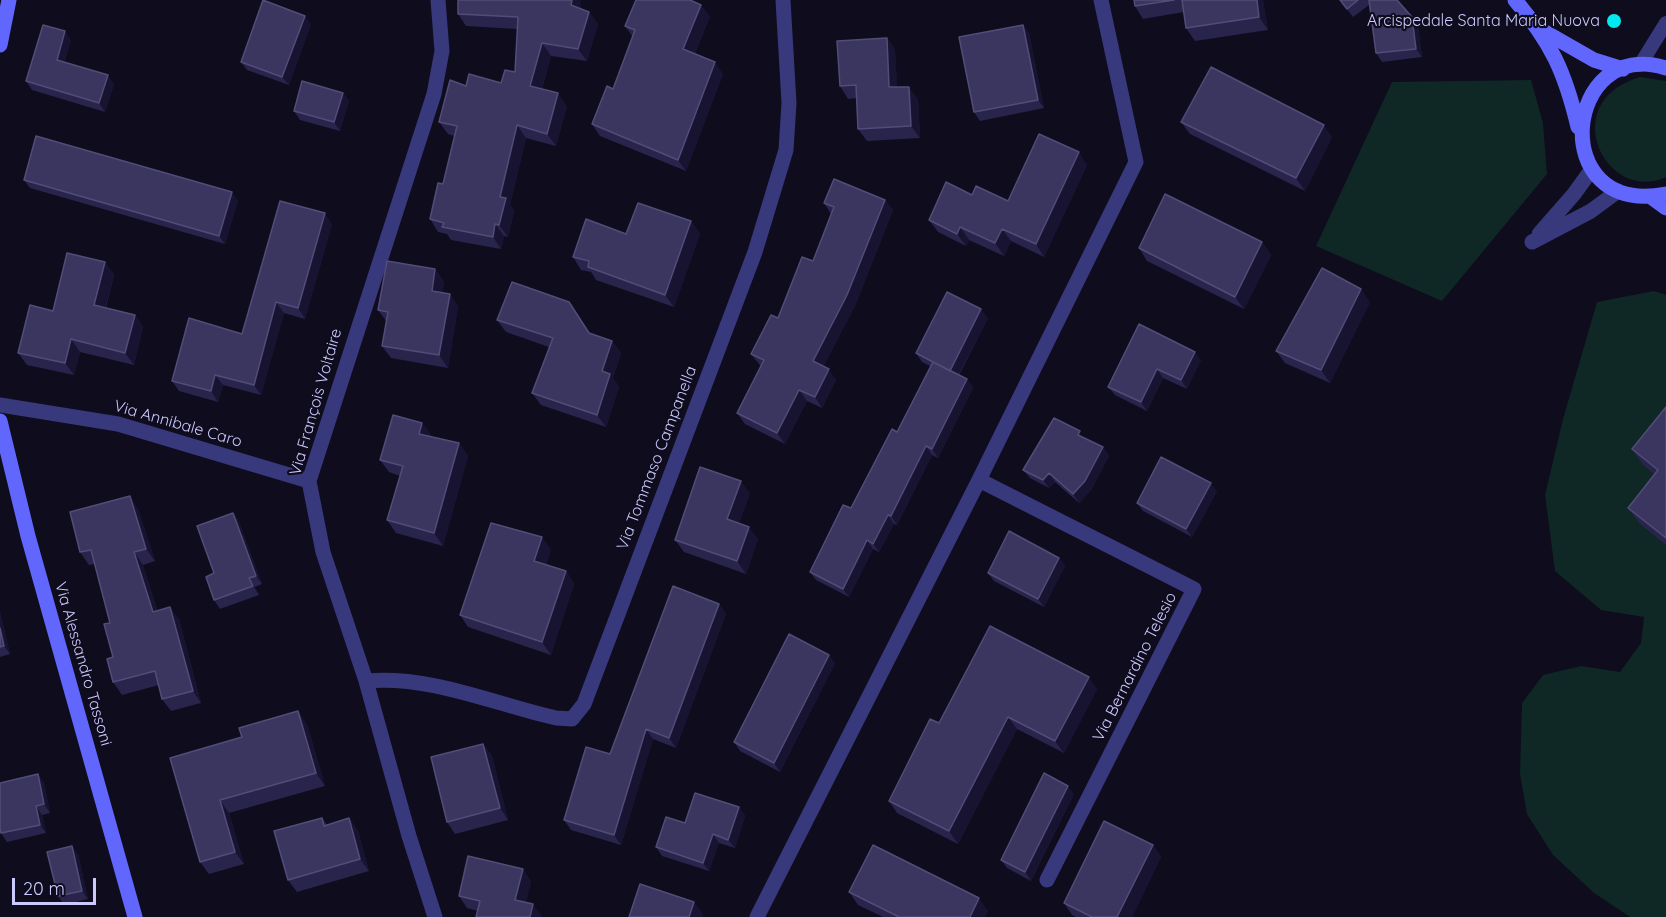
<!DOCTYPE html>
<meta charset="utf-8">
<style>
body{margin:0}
#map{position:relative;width:1666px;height:917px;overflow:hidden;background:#0e0c1d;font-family:Quicksand,sans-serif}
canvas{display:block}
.scale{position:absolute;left:12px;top:878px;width:84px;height:27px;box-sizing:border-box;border:3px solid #cbc9fe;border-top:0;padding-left:8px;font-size:18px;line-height:21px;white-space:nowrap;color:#cbc9fe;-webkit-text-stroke:4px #0e0c1d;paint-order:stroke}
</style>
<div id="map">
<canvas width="1666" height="917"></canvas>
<div class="scale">20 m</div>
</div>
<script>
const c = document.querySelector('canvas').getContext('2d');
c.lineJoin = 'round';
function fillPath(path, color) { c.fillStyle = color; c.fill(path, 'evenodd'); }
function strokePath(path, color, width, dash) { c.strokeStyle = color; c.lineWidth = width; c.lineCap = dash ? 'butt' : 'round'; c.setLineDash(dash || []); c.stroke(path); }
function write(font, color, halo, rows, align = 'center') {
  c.font = font + ' Quicksand,sans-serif'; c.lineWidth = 4.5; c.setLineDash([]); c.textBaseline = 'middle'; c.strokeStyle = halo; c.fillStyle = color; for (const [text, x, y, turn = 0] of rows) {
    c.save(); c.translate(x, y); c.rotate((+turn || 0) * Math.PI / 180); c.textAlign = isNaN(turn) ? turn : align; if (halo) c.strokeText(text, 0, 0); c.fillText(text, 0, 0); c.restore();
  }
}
fillPath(new Path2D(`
 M1640,77L1666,81V177C1606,205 1555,102 1640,77Z
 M1531,80L1543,123L1547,174L1442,301L1316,246L1392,82Z
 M1654,291L1666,295V917H1630L1594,893L1553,855L1527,814L1520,774L1522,703L1543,675L1581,666L1620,672L1641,643L1644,617L1601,610L1555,571L1545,495L1563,419L1597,302Z`), '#0f2725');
strokePath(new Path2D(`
 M1640,65L1666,23`), '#37397c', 14);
strokePath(new Path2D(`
 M1539,234L1574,194L1592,169
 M1532,242L1591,211L1618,191
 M0,405L118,424L309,481
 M979,480L1194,589L1047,880
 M366,681C430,675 494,704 556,718L572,719L584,704L755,252L786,150L789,103L783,0
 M435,917L409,836L366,681L323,552L309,481L434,94L442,51L438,0
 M757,917L979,480L1136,162L1101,0`), '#37397c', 15);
strokePath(new Path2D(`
 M1515,0C1551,42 1565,72 1578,127
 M1545,32L1594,60L1623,69
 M0,45L9,0
 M1666,68C1564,36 1545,218 1666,194
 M1651,197L1666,208
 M0,421L28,536L135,917`), '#6167fd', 15);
fillPath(new Path2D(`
 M1134,0H1263L1268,30L1195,41L1186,28L1184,12L1143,19L1135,6Z
 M1340,0H1397L1418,26L1422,57L1382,62L1376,53L1369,5L1353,17Z
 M581,9L589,12L598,24L587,61L551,56L542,89L567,106L556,146L526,138L510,205L514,211L508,237L504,236L501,249L451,240L447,234L438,232L430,219L443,184L454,136L448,134L439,122L466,86L501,83L515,72L517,29L466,26L458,14Z
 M710,16L695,54L723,74L686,171L600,136L592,124L613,89L633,37L625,26Z
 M311,24L289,85L247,70L241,62Z
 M1023,25L1029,33L1044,108L980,121L974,112Z
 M887,38L895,50L897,87L918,99L920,138L867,141L858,129L857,98L848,99L840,86Z
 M71,40L64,63L114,84L105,112L32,90L26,81Z
 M343,93L349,101L340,131L300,120L294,111Z
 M1181,122L1332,137L1305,191L1190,134Z
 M1087,165L1044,257L1011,241L1004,256L969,240L966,246L938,232L929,220L972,195L1008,201Z
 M24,180L238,201L225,244L30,188Z
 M885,200L893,210L855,306L823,367L836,380L822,408L807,401L785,444L745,424L737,413L761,366L759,364L751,354L778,318L813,261L831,214L824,203Z
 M691,221L700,234L674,307L596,280L591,272L581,270L573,257L626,234Z
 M332,224L305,319L284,313L261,395L223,385L218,402L179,391L172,381L242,334Z
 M1262,242L1271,255L1244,309L1147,261L1139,248Z
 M105,262L114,275L106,308L135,315L143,327L134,365L80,352L74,375L27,365L18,353L53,311Z
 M435,269L444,282L442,293L450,294L458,307L448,368L391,358L382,346L386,321L378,310Z
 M569,302L590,333L612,341L621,353L613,378L619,387L606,427L541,405L532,393L549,347L506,332L497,320Z
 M1370,302L1330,383L1285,363L1276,351Z
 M988,318L959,375L967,379L973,388L938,458L932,455L897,525L894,524L879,552L873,549L849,597L816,580L810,572L851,508L897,432L930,366L922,362L916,353Z
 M1139,324L1201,360L1187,389L1163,378L1147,411L1115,395L1108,387Z
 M1666,407V545L1640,524L1628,508L1655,475L1643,465L1632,449Z
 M422,423L431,435V437L459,443L468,456L443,546L396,533L387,520L400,476L389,472L380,460Z
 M1084,438L1103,447L1109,456L1091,490L1079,503L1055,482L1049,488L1030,478L1023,470Z
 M1217,491L1192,537L1143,511L1137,503Z
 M750,493L739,523L758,539L746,574L684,552L675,540Z
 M138,509L155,561L143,565L157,610L179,619L201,703L171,711L162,699L159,685L122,695L113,682V657L110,623L95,564L89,565L80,552Z
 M233,513L239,522L262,584L255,587L259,595L220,609L214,600V573Z
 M551,549L546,565L566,571L574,584L551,655L468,627L460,615Z
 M1059,558L1065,566L1044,607L994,581L988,573Z
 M719,604L726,614L676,748L653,739L621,845L571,830L564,820L610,754Z
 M0,612L10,654L0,657Z
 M835,663L780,772L740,751L734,742Z
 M1097,689L1064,753L1017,729L958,844L897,813L889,801L939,723Z
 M307,724L325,786L229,813L244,864L209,874L200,862L170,758Z
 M483,744L492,756L508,820L455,834L447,822Z
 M38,774L44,783L50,813L42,815L46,833L7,842L1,833Z
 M1074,794L1031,881L1007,868L1001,860Z
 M739,807L745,816L735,848L719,843L709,871L662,856L656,847L685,823Z
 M322,818L327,825L349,818L358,831L369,871L297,892L288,880Z
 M1153,845L1161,857L1132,917H1076L1072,915L1064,903Z
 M78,854L88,899L64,905L58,896Z
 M523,869L531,882L526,902L541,917H476L478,911L467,908L459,896Z
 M849,892L988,911L985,917H883L858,905Z`), '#29244b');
fillPath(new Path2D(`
 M572,0H581L580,18L571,5Z
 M1257,0H1263L1268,30L1259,17Z
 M701,5L710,16L692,61L683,49Z
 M589,12L598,24L587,61L578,49Z
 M305,16L311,24L289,85L282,77Z
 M1412,17L1418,26L1422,57L1416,49Z
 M1023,25L1029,33L1044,108L1038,100Z
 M65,31L71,40L63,69L57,60Z
 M887,38L895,50L898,100L889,87Z
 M542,43L551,56L539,98L530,86Z
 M715,62L723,74L686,171L678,160Z
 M108,75L114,84L105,112L99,103Z
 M909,87L918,99L920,138L911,126Z
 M343,93L349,101L340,131L334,122Z
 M558,93L567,106L556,146L547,134Z
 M517,125L526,138L510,205L514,211L508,237L499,225L500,197Z
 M1324,125L1332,137L1305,191L1296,178Z
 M1079,152L1087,165L1044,257L1036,244Z
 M232,192L238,201L225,244L219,236Z
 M885,200L893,210L855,306L821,372L813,361Z
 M325,213L332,224L305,319L298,308Z
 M691,221L700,234L674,307L665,295Z
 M495,224L504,236L501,249L493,237Z
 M960,227L969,240L966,246L957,234Z
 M1002,229L1011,241L1004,256L995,243Z
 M1262,242L1271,255L1244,309L1235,297Z
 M105,262L114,275L103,317L94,305Z
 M435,269L444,282L441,303L432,291Z
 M1361,289L1370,302L1330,383L1321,370Z
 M450,294L458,307L448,368L439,355Z
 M276,302L284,313L261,395L254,385Z
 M981,309L988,318L956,379L950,371Z
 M135,315L143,327L134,365L125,353Z
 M71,339L80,352L74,375L65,363Z
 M612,341L621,353L613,378L619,387L606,427L597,415L602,371Z
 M1195,352L1201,360L1187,389L1181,380Z
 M829,369L836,380L822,408L815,397Z
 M1157,369L1163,378L1147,411L1141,402Z
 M215,375L223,385L218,402L211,391Z
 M967,379L973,388L938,458L932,449Z
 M799,390L807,401L785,444L777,433Z
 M422,423L431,435L428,447L419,434Z
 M459,443L468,456L443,546L434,533Z
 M926,446L932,455L897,525L891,516Z
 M1103,447L1109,456L1091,490L1079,503L1073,494Z
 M1049,473L1055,482L1049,488L1043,480Z
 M741,481L750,493L736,532L727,519Z
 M1211,483L1217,491L1192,537L1186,529Z
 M130,496L138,509L155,561L146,549Z
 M233,513L239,522L262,584L256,576Z
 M888,515L894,524L879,552L873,544Z
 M749,527L758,539L746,574L737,561Z
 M542,537L551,549L543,573L534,561Z
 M867,540L873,549L849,597L843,589Z
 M134,552L143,565L161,624L153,612Z
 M1059,558L1065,566L1044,607L1038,599Z
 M566,571L574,584L551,655L542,642Z
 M249,578L255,587L259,595L253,586Z
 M719,604L726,614L676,748L669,738Z
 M170,607L179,619L201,703L193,691Z
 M0,612L10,654L4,646L0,628Z
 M829,655L835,663L780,772L774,763Z
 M1089,677L1097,689L1064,753L1055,741Z
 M298,711L307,724L325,786L316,773Z
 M1008,717L1017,729L958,844L949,831Z
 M646,729L653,739L621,845L614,835Z
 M483,744L492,756L508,820L500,808Z
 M38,774L44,783L50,813L44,804Z
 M1068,786L1074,794L1031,881L1025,872Z
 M220,800L229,813L244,864L235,852Z
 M36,806L42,815L46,833L40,825Z
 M739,807L745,816L735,848L728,840Z
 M349,818L358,831L369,871L360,859Z
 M713,834L719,843L709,871L703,863Z
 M1153,845L1161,857L1132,917H1117Z
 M72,846L78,854L88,899L82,891Z
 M523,869L531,882L524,912L515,900Z
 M979,898L988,911L985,917H970Z
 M694,902L703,914L702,917H689Z
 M533,904L542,916L541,917H530Z`), '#171331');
const building = new Path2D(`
 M263,0L305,16L282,77L241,62Z
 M458,0H572L571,5L589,12L578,49L542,43L530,86L558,93L547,134L517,125L500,197L506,198L499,225L495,224L493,237L442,227L444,223L430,219L438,183L443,184L457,126L439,122L450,80L466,86L469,74L501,83L505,70L515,72L518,17L458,14Z
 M636,0H690L701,5L683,49L715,62L678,160L592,124L607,86L613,89L635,30L625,26Z
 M1134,0H1174L1135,6Z
 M1182,0H1257L1259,17L1186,28Z
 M1340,0H1358L1347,9Z
 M1369,0H1397L1412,17L1416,49L1376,53Z
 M43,25L65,31L57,60L108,75L99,103L26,81Z
 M1023,25L1038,100L974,112L959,37Z
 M887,38L889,87H909L911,126L858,129L856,85L840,86L837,41Z
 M1211,67L1324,125L1296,178L1181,122Z
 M302,81L343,93L334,122L294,111Z
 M1039,134L1079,152L1036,244L1002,229L995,243L960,227L957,234L929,220L946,182L972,195L976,186L1008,201Z
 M36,136L232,192L219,236L24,180Z
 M834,179L885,200L847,295L813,361L829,369L815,397L799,390L777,433L737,413L764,360L751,354L771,315L778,318L802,257L813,261L834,207L824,203Z
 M1165,194L1262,242L1235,297L1139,248Z
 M280,201L325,213L298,308L276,302L254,385L215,375L211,391L172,381L189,318L242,334Z
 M638,203L691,221L665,295L588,267L589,261L573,257L586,219L626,234Z
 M67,253L105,262L94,305L135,315L125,353L71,339L65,363L18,353L30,305L53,311Z
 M387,261L435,269L432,291L450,294L439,355L382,346L388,312L378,310Z
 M1322,268L1361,289L1321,370L1276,351Z
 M512,282L569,302L589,333L612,341L602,371L610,374L597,415L532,393L553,338L497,320Z
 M947,292L981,309L950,371L916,353Z
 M1139,324L1195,352L1181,380L1157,369L1141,402L1108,387Z
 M933,362L967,379L932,449L926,446L891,516L888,515L873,544L867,540L843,589L810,572L843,505L851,508L892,429L897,432Z
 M1666,407V538L1628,508L1658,470L1632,449Z
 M393,415L422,423L419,434L459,443L434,533L387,520L403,466L380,460Z
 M1054,418L1080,431L1078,435L1103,447L1085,481L1073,494L1049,473L1043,480L1023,470Z
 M1161,457L1211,483L1186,529L1137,503Z
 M700,467L741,481L727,519L749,527L737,561L675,540Z
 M130,496L146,549L134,552L153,612L170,607L193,691L162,699L155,671L113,682L107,659L113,657L104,624L110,623L91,550L80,552L70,512Z
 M233,513L256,576L249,578L253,586L214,600L206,577L214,573L197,526Z
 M491,523L542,537L534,561L566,571L542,642L460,615Z
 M1009,531L1059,558L1038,599L988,573Z
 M673,586L719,604L669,738L646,729L614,835L564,820L586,747L610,754Z
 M990,626L1089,677L1055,741L1008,717L949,831L889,801L930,719L939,723Z
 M0,628L4,646L0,647Z
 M789,634L829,655L774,763L734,742Z
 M298,711L316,773L220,800L235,852L200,862L170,758L242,737L239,728Z
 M483,744L500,808L447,822L431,757Z
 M1044,773L1068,786L1025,872L1001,860Z
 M38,774L44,804L36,806L40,825L1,833L0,829V783Z
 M695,793L739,807L728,840L713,834L703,863L656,847L666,817L685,823Z
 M322,818L324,826L349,818L360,859L288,880L274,831Z
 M1104,821L1153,845L1117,917H1092L1064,903Z
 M873,845L979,898L970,917H899L849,892Z
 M72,846L82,891L58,896L47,852Z
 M468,856L523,869L515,900L533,904L530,917H476L480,901L459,896Z
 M640,884L694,902L689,917H629Z`);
fillPath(building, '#3b365f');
strokePath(building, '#514d78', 1.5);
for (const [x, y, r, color] of [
 [1614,21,8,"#03e8f0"]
]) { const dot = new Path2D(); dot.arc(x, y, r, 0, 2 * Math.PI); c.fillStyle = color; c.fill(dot); strokePath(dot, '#0e0c1d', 2); }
write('16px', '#cbc9fe', '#0e0c1d', [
 ["Arcispedale Santa Maria Nuova",1600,21]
], 'right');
write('16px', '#cbc9fe', '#0e0c1d', [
 ["Via François Voltaire",316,402,-74],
 ["Via Annibale Caro",178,424,16],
 ["Via Tommaso Campanella",657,458,-69],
 ["Via Alessandro Tassoni",83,664,74],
 ["Via Bernardino Telesio",1135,667,-63]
]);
</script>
